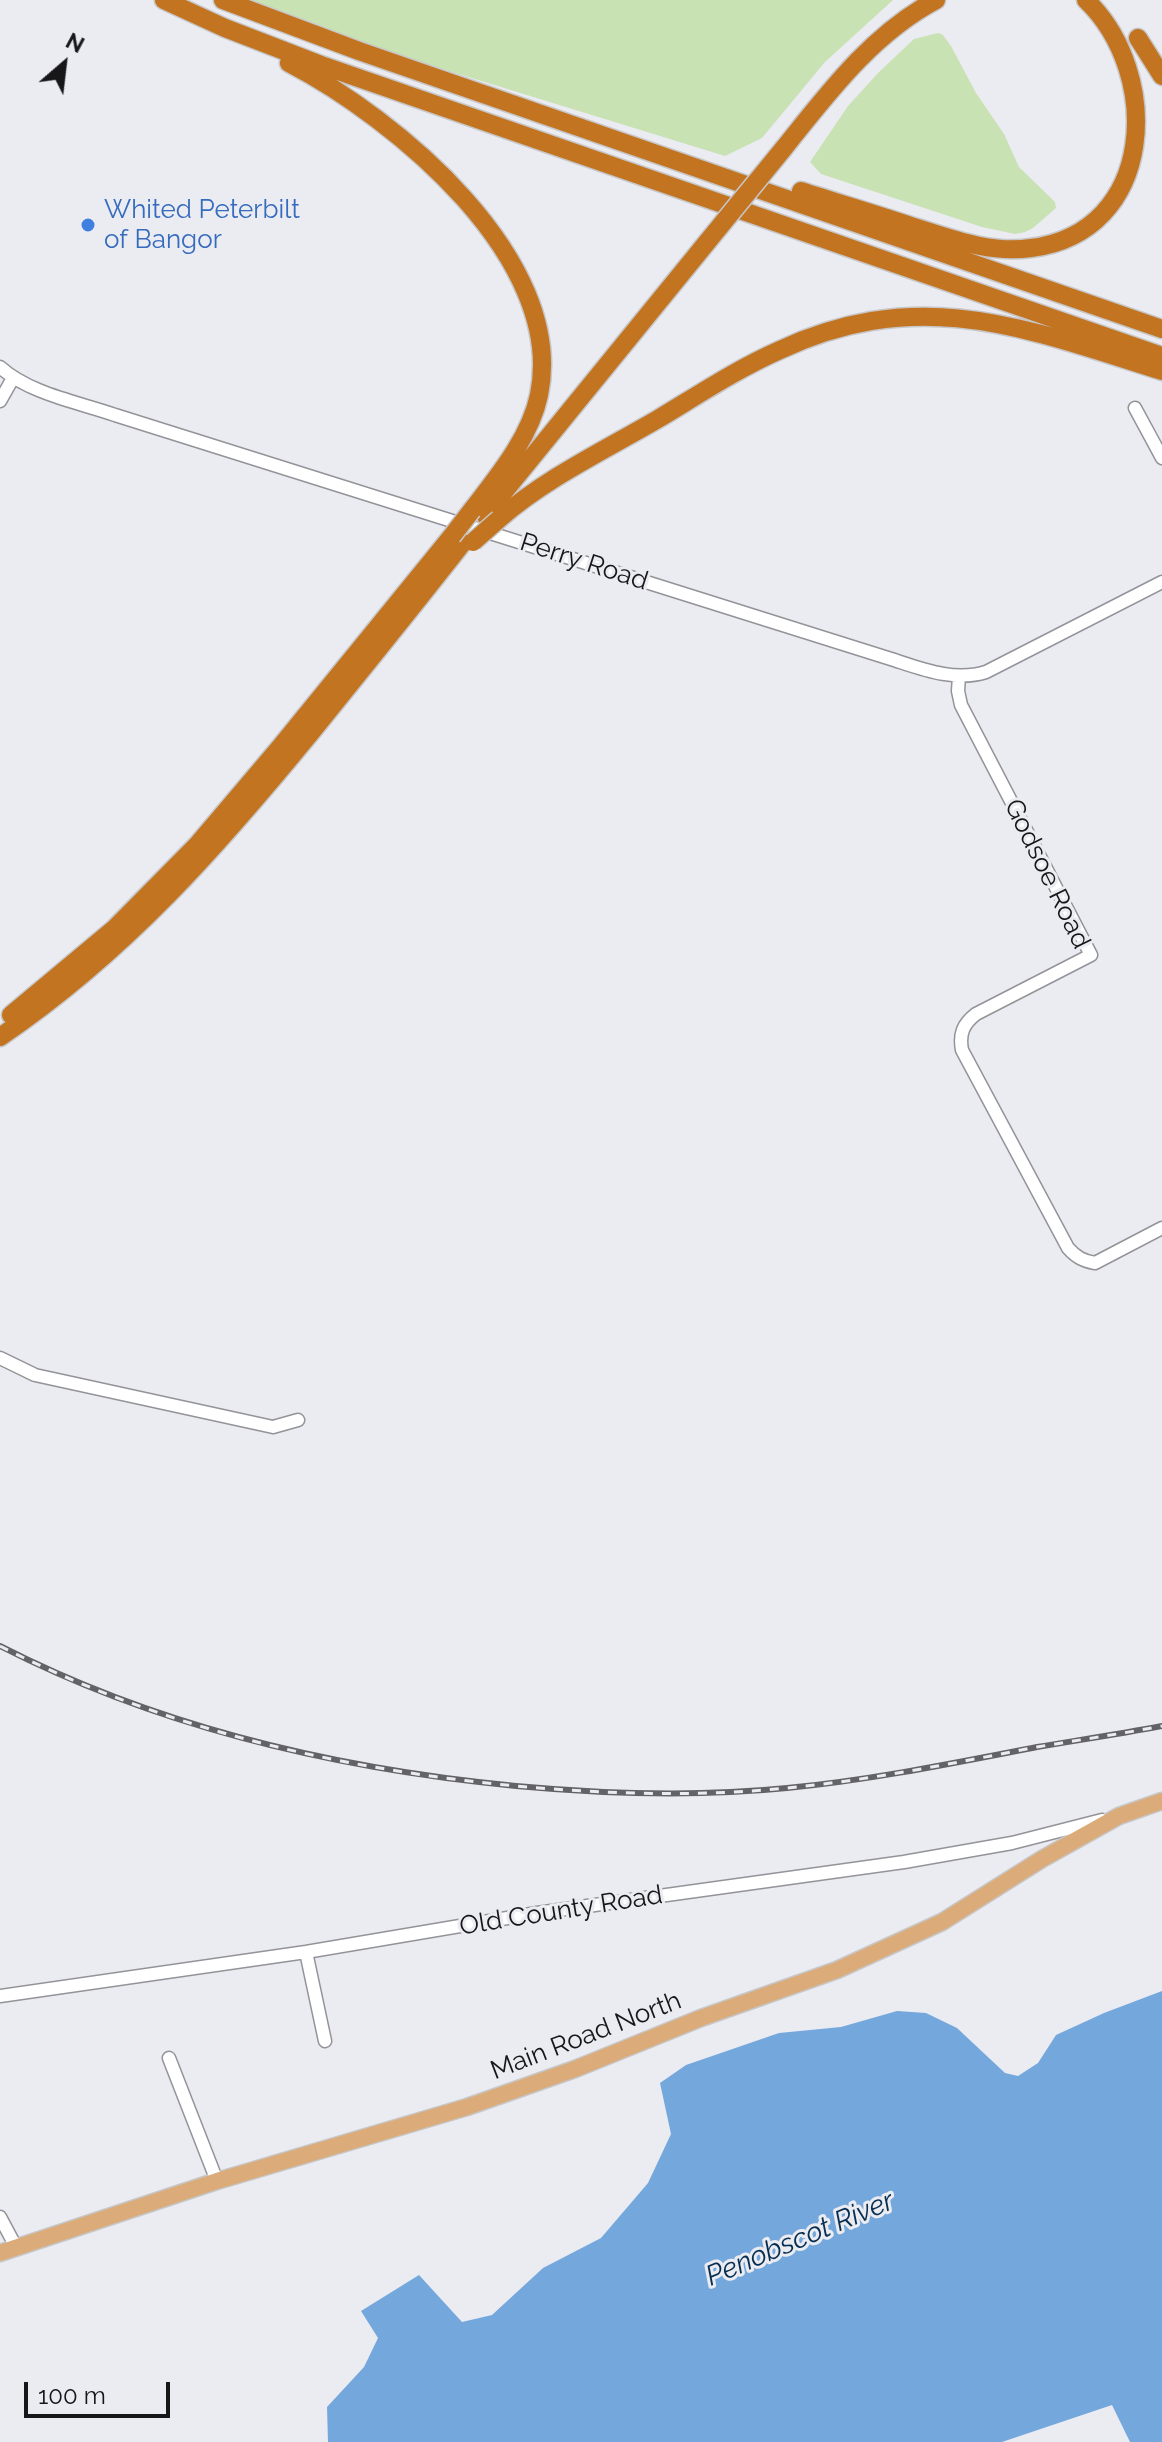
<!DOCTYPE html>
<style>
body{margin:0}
#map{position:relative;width:1162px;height:2442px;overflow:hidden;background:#ebebf2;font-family:Raleway,sans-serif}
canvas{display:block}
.north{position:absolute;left:24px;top:24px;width:80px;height:80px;-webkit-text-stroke:6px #ebebf2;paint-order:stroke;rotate:28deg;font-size:22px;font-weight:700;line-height:32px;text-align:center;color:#17171a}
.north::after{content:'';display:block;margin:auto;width:28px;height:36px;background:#17171a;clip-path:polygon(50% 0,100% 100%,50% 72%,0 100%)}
.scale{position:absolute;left:24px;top:2382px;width:146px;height:36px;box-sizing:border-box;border:4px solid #17171a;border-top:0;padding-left:10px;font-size:24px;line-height:28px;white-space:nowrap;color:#17171a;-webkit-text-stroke:6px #ebebf2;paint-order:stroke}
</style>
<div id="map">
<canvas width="1162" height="2442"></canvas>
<div class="north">N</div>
<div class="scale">100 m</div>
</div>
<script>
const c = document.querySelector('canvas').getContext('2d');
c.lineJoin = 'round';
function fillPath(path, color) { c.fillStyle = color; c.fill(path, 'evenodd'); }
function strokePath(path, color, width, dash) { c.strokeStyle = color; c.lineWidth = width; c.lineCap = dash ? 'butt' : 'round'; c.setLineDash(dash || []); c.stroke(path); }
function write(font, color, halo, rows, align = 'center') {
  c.font = font + ' Raleway,sans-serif'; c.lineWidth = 6; c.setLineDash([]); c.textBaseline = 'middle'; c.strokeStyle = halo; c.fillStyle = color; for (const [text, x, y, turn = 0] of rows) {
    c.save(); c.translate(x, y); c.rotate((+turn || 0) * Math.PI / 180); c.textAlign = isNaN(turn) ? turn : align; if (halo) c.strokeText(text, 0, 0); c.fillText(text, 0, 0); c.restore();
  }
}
fillPath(new Path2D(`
 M247,0H893L825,62L762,138L725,156L345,39Z
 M938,33L943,35L951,46L976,93L1004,134L1019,167L1055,202L1056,208L1033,228L1025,232L1015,234L982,227L821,174L810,162L848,106L879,72L914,39Z`), '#c8e2b3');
fillPath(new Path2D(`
 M1162,1991V2442H1130L1112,2405L1002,2442H328L327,2407L364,2367L378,2338L361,2311L419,2275L462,2322L492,2315L543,2268L601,2238L648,2183L671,2134L660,2083L686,2065L779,2033L841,2027L897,2011L926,2013L957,2028L1005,2073L1018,2076L1038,2063L1056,2035L1104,2013Z`), '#74a8dd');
const minor = new Path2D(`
 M0,367C30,394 78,402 115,415L891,659C922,669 954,682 986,672L1162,582
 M0,401L13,378
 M1135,408L1162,458
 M959,676L958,691L961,705L1091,955L976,1014C963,1024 959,1034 962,1050L1068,1248C1076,1257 1083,1261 1095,1263L1162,1228
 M0,1358L35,1375L273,1427L298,1420
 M306,1952L325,2041
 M0,1996L306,1952L537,1913L904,1862L1012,1843L1102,1820
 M169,2058L217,2181
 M0,2217L16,2247`);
const major = new Path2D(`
 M0,2253L217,2181L467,2107L575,2069L701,2018L837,1970L942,1922L1042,1859L1119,1816L1162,1801`);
const highway = new Path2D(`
 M164,0L225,28L321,65L1162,356
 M223,0L359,51L1162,329
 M1138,38L1162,76
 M289,63C395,118 567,259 539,395C530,438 498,476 472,510
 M784,148C828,93 872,34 936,0
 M801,191C838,203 875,214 911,226C950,238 989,254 1031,248C1157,232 1162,73 1086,0
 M485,515L708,241
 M499,519C546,478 605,450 658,419C698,395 737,369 780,350C920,285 1025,328 1162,371
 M11,1015L114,929L197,845L281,746L452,536
 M0,1037C125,952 218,846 313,730C364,667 415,604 465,540`);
strokePath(minor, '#939399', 15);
strokePath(major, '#c7c7c8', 19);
strokePath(highway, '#c7c7c8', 21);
strokePath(minor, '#fff', 12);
strokePath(major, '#dbac7a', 16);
strokePath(highway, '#c37421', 18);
const rail = new Path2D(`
 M0,1646C160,1728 337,1769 516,1786C605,1794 697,1797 787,1788C871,1780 954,1763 1037,1747C1079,1740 1120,1734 1162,1726`);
strokePath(rail, '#636367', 6);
strokePath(rail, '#ebebf2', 3, [9]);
const highwayBridge = new Path2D(`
 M708,241L784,148
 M452,536L472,510
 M473,542L499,519`);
strokePath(highwayBridge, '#c7c7c8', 21, []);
strokePath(highwayBridge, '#c37421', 18);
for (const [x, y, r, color] of [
 [88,225,8,"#3f7fe0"]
]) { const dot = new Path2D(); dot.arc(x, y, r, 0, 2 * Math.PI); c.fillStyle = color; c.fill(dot); strokePath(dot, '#ebebf2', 3); }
write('26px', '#366cbe', '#ebebf2', [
 ["Whited Peterbilt",104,210],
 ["of Bangor",104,240]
], 'left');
write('26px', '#17171a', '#ebebf2', [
 ["Perry Road",584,562,18],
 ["Godsoe Road",1047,874,64],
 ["Old County Road",561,1911,-9],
 ["Main Road North",586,2036,-21]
]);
write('italic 28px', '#062e51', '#ebebf2', [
 ["Penobscot River",800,2239,-23]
]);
</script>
